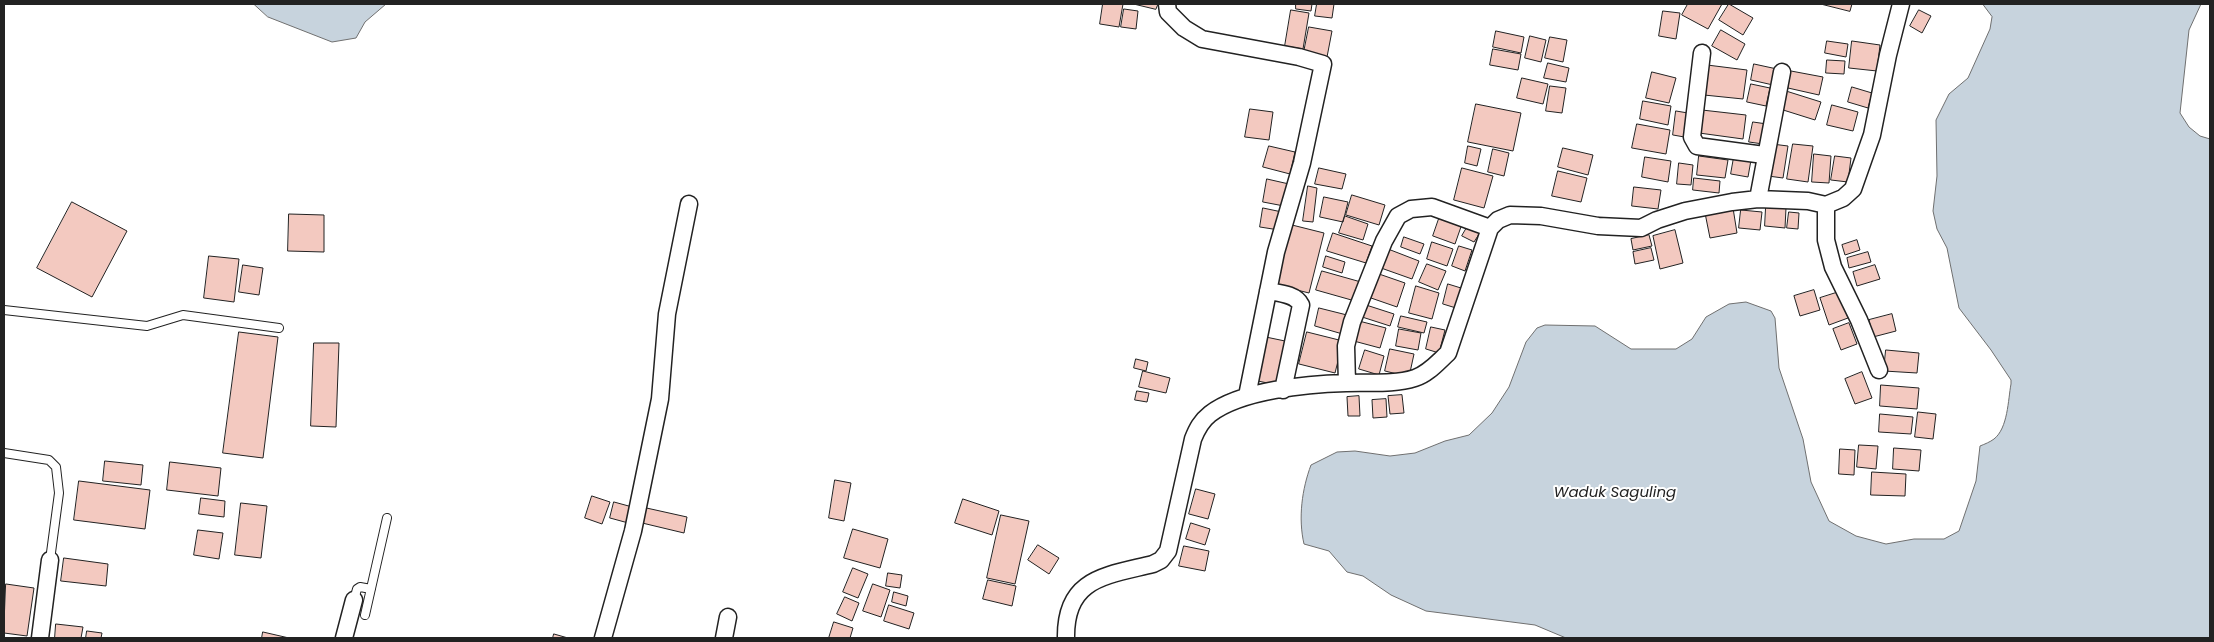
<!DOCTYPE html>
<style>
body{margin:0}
#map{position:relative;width:2214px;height:642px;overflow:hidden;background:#fff;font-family:Poppins,sans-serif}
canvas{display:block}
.frame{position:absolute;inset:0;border:5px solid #222;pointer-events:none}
</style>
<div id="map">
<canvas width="2214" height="642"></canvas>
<div class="frame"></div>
</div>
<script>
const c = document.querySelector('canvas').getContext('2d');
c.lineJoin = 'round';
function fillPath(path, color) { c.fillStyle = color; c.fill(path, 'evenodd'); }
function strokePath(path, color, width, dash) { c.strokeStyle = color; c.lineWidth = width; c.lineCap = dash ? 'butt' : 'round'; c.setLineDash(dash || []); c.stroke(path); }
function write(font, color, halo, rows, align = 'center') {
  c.font = font + ' Poppins,sans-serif'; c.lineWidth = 4; c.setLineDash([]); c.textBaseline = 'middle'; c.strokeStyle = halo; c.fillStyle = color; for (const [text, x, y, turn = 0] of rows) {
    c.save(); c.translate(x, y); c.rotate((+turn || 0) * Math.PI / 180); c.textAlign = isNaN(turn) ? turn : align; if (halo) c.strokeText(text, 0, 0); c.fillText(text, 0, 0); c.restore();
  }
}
const water = new Path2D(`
 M254,4H386L365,22L356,38L332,42L268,17Z
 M1983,4H2201L2189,30L2180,113L2189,127L2200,136L2210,139V638H1566L1535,625L1426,611L1391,595L1363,576L1347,572L1329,551L1304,544C1298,518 1302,489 1311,465L1337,452L1355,451L1390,456L1415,453L1445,441L1469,435L1492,413L1509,387L1526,342L1537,328L1545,325L1595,326L1631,349H1676L1692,339L1706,317L1729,304L1746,302L1771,311L1775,318L1779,368L1803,439L1811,482L1829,521L1856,536L1886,544L1914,539H1944L1959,531L1976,481L1980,446C1985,444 1990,442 1994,439C2008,428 2008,400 2011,384V380L1991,350L1959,308L1947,248L1937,229L1933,211L1937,176L1936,120L1949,94L1968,78L1990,29L1992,17Z`);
fillPath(water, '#c7d3dd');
strokePath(water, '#6f6f6f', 1);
const building = new Path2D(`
 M1103,4H1123L1119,27L1100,24Z
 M1134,4H1158L1156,9Z
 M1296,4H1312L1311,11L1296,9Z
 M1317,4H1334L1332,18L1315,16Z
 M1688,4H1722L1708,29L1682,15Z
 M1729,4L1753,18L1743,35L1719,20Z
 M1821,4H1852L1850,11Z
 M1124,9L1138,11L1136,29L1121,27Z
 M1291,10L1309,13L1303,49L1285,46Z
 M1919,10L1931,16L1922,33L1910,26Z
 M1663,11L1680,13L1676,39L1659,36Z
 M1309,27L1332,31L1327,57L1304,52Z
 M1721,30L1745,44L1737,60L1712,46Z
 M1496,31L1524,37L1521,53L1493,47Z
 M1530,36L1546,40L1541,62L1525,58Z
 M1550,37L1567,40L1563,62L1545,58Z
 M1827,41L1848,44L1846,57L1825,53Z
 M1852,41L1880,45L1877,71L1849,68Z
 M1493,49L1521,54L1518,70L1490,65Z
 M1827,60L1845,61L1844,74L1826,73Z
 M1548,63L1569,68L1566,82L1544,78Z
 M1754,64L1777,69L1773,85L1751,80Z
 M1707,65L1747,70L1743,99L1704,95Z
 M1791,71L1823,77L1819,95L1788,88Z
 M1652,72L1676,78L1669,103L1646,98Z
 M1522,78L1548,84L1543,104L1517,98Z
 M1751,84L1770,88L1766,106L1747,102Z
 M1550,86L1566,88L1562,113L1546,111Z
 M1852,87L1872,93L1868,108L1848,102Z
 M1786,91L1821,102L1815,120L1780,109Z
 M1643,101L1671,106L1668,125L1640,119Z
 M1476,104L1521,113L1513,151L1468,142Z
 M1832,105L1858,112L1853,131L1827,125Z
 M1250,109L1273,112L1269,140L1245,137Z
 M1702,110L1746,115L1743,139L1699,133Z
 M1676,111L1694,114L1690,138L1673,135Z
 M1753,122L1767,124L1763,144L1749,142Z
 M1637,124L1670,130L1666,154L1632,148Z
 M1772,144L1788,146L1783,178L1768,176Z
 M1793,144L1813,146L1808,182L1787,179Z
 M1269,146L1295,152L1290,174L1263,167Z
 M1468,146L1481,149L1477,166L1465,163Z
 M1563,148L1593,155L1588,175L1558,167Z
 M1493,149L1509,153L1504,176L1488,172Z
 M1814,154L1831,156L1829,183L1812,182Z
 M1699,156L1728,160L1725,178L1697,175Z
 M1835,156L1851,158L1848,182L1831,180Z
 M1645,157L1671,161L1668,182L1642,177Z
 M1734,157L1751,160L1748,177L1731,174Z
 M1679,163L1693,165L1691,185L1677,184Z
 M1319,168L1346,174L1342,189L1315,184Z
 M1462,168L1493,176L1484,208L1454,200Z
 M1558,171L1587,178L1581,202L1552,196Z
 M1694,178L1720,181L1719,193L1693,190Z
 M1267,179L1289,184L1284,206L1263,202Z
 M1308,186L1317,188L1313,222L1303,221Z
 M1634,187L1661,190L1658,209L1632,206Z
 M1352,195L1385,205L1379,225L1346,215Z
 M1324,197L1348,202L1343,222L1320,217Z
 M72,202L127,231L92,297L37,268Z
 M1766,207L1786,208L1785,228L1765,226Z
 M1263,208L1282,212L1279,230L1260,227Z
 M1733,208L1737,233L1710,238L1705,213Z
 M1741,210L1762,212L1760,230L1739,228Z
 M1789,212L1799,213L1798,229L1787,228Z
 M1441,213L1463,221L1455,244L1433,236Z
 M289,214L324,215V252L288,251Z
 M1345,216L1368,224L1363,240L1339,233Z
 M1288,224L1324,233L1309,293L1273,284Z
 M1469,224L1481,231L1474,242L1462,236Z
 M1675,230L1683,263L1660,269L1653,236Z
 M1333,233L1372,246L1366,263L1327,251Z
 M1649,235L1652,246L1633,250L1631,239Z
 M1404,237L1424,244L1420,254L1401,247Z
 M1857,240L1860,250L1845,255L1842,245Z
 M1432,242L1453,249L1447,266L1427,259Z
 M1459,246L1472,250L1465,271L1452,266Z
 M1651,248L1654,260L1635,264L1633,252Z
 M1388,249L1419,261L1412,279L1381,268Z
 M1868,252L1871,262L1849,268L1847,258Z
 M209,256L239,259L234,302L204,298Z
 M1326,256L1345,262L1342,273L1323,267Z
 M1427,264L1446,271L1438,290L1419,282Z
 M243,265L263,268L259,295L239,292Z
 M1875,265L1880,279L1857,286L1853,272Z
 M1322,271L1361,282L1355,301L1316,290Z
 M1379,274L1405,283L1397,307L1371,298Z
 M1448,284L1461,288L1456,308L1443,304Z
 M1416,286L1439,293L1432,319L1409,313Z
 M1814,290L1820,310L1800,316L1794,296Z
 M1839,292L1848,318L1829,325L1820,298Z
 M1363,304L1394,314L1390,326L1359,316Z
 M1319,308L1351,316L1346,335L1315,326Z
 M1892,314L1896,331L1873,337L1869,320Z
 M1401,316L1427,322L1424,333L1398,327Z
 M1355,320L1386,328L1380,348L1350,340Z
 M1849,323L1857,344L1841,350L1833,329Z
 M1431,327L1445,330L1439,353L1426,349Z
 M1399,329L1421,333L1418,350L1396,346Z
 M239,332L278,337L263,458L223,453Z
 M1307,332L1343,341L1335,373L1299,364Z
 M1261,336L1285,341L1277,385L1253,380Z
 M314,343H339L336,427L311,426Z
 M1390,349L1414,354L1409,377L1385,371Z
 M1365,350L1384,356L1379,375L1359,369Z
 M1886,350L1919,353L1917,373L1884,371Z
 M1136,359L1148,362L1146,371L1134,368Z
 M1143,371L1170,378L1166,393L1139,387Z
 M1862,372L1872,398L1855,404L1845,379Z
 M1881,385L1919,388L1917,409L1880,406Z
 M1137,391L1149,393L1147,402L1135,400Z
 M1402,395L1404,413L1390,414L1388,396Z
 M1359,396L1360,416H1348L1347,397Z
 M1386,399L1387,417L1373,418L1372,400Z
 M1918,412L1936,414L1933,439L1915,437Z
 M1880,414L1913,417L1911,434L1879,432Z
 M1859,445L1878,446L1876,469L1857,467Z
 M1894,448L1921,450L1919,471L1893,469Z
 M1840,449L1855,450L1854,475L1839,474Z
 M105,461L143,465L141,485L103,481Z
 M170,462L221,468L218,496L167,490Z
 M1872,472L1906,474L1905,496L1871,495Z
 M835,480L851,483L844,521L829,518Z
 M79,481L150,490L145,529L74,520Z
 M1196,489L1215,494L1208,519L1189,514Z
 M592,496L610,502L602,524L585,518Z
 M201,498L225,501L224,517L199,514Z
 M963,499L999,511L992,535L955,523Z
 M614,502L636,508L632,524L610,518Z
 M241,503L267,506L261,558L235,555Z
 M642,507L687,517L684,533L638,522Z
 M1001,515L1029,521L1015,584L987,578Z
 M1191,523L1210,529L1205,545L1186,539Z
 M853,529L888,539L880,568L844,558Z
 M198,530L223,533L219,559L194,555Z
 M1038,545L1059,558L1049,574L1028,560Z
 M1184,546L1209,551L1205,571L1179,566Z
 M64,558L108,564L106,586L61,581Z
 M853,568L868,574L858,598L843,592Z
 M888,573L902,575L900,588L886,586Z
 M988,580L1016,586L1012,606L983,599Z
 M6,584L34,588L27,636L4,633Z
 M873,584L890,590L881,617L863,611Z
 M894,592L908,596L906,606L892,602Z
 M845,597L859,603L852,621L837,614Z
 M889,605L914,613L909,629L884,621Z
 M834,622L853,628L850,638H829Z
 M56,624L83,627L81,638H55Z
 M87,631L102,633L101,638H86Z
 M263,632L289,638H262Z
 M554,634L568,638H553Z`);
fillPath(building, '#f3c9c0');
strokePath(building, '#222', 1);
const service = new Path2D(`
 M4,310L147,326L183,315L279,328
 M4,453L49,460L56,467L59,493L50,560
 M354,600L357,589L360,587L371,589
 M365,615L387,518`);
const minor = new Path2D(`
 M1167,4L1168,12L1184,28L1202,39L1299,57L1323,64L1302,163L1276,252L1247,396
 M1702,53L1692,137L1697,146L1764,155
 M1758,199L1782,72
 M1826,205V240L1833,267L1859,320L1879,370
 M1268,291C1279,293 1296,294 1301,305L1283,390
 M1347,383L1346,346L1352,322L1384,241L1398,216L1411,209L1432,207L1490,228
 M40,638L50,560
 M344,638L354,600
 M603,638L633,531L660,399L667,314L689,204
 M724,638L728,617
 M1066,638C1065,578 1105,576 1153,564L1161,560L1168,551L1193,439C1197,429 1201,421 1210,414C1241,390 1308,384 1346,383C1369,382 1393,385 1415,378C1428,374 1438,362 1448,353L1490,228L1498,220L1510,215L1541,216L1598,226L1641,228L1657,220L1685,211L1732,202L1758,199L1808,201L1826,205L1843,198L1853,189L1872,135L1888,55L1901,4`);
strokePath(service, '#222', 10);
strokePath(minor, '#222', 19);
strokePath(service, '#fff', 8);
strokePath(minor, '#fff', 16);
write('italic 15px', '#222', '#fff', [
 ["Waduk Saguling",1615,493]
]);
</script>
